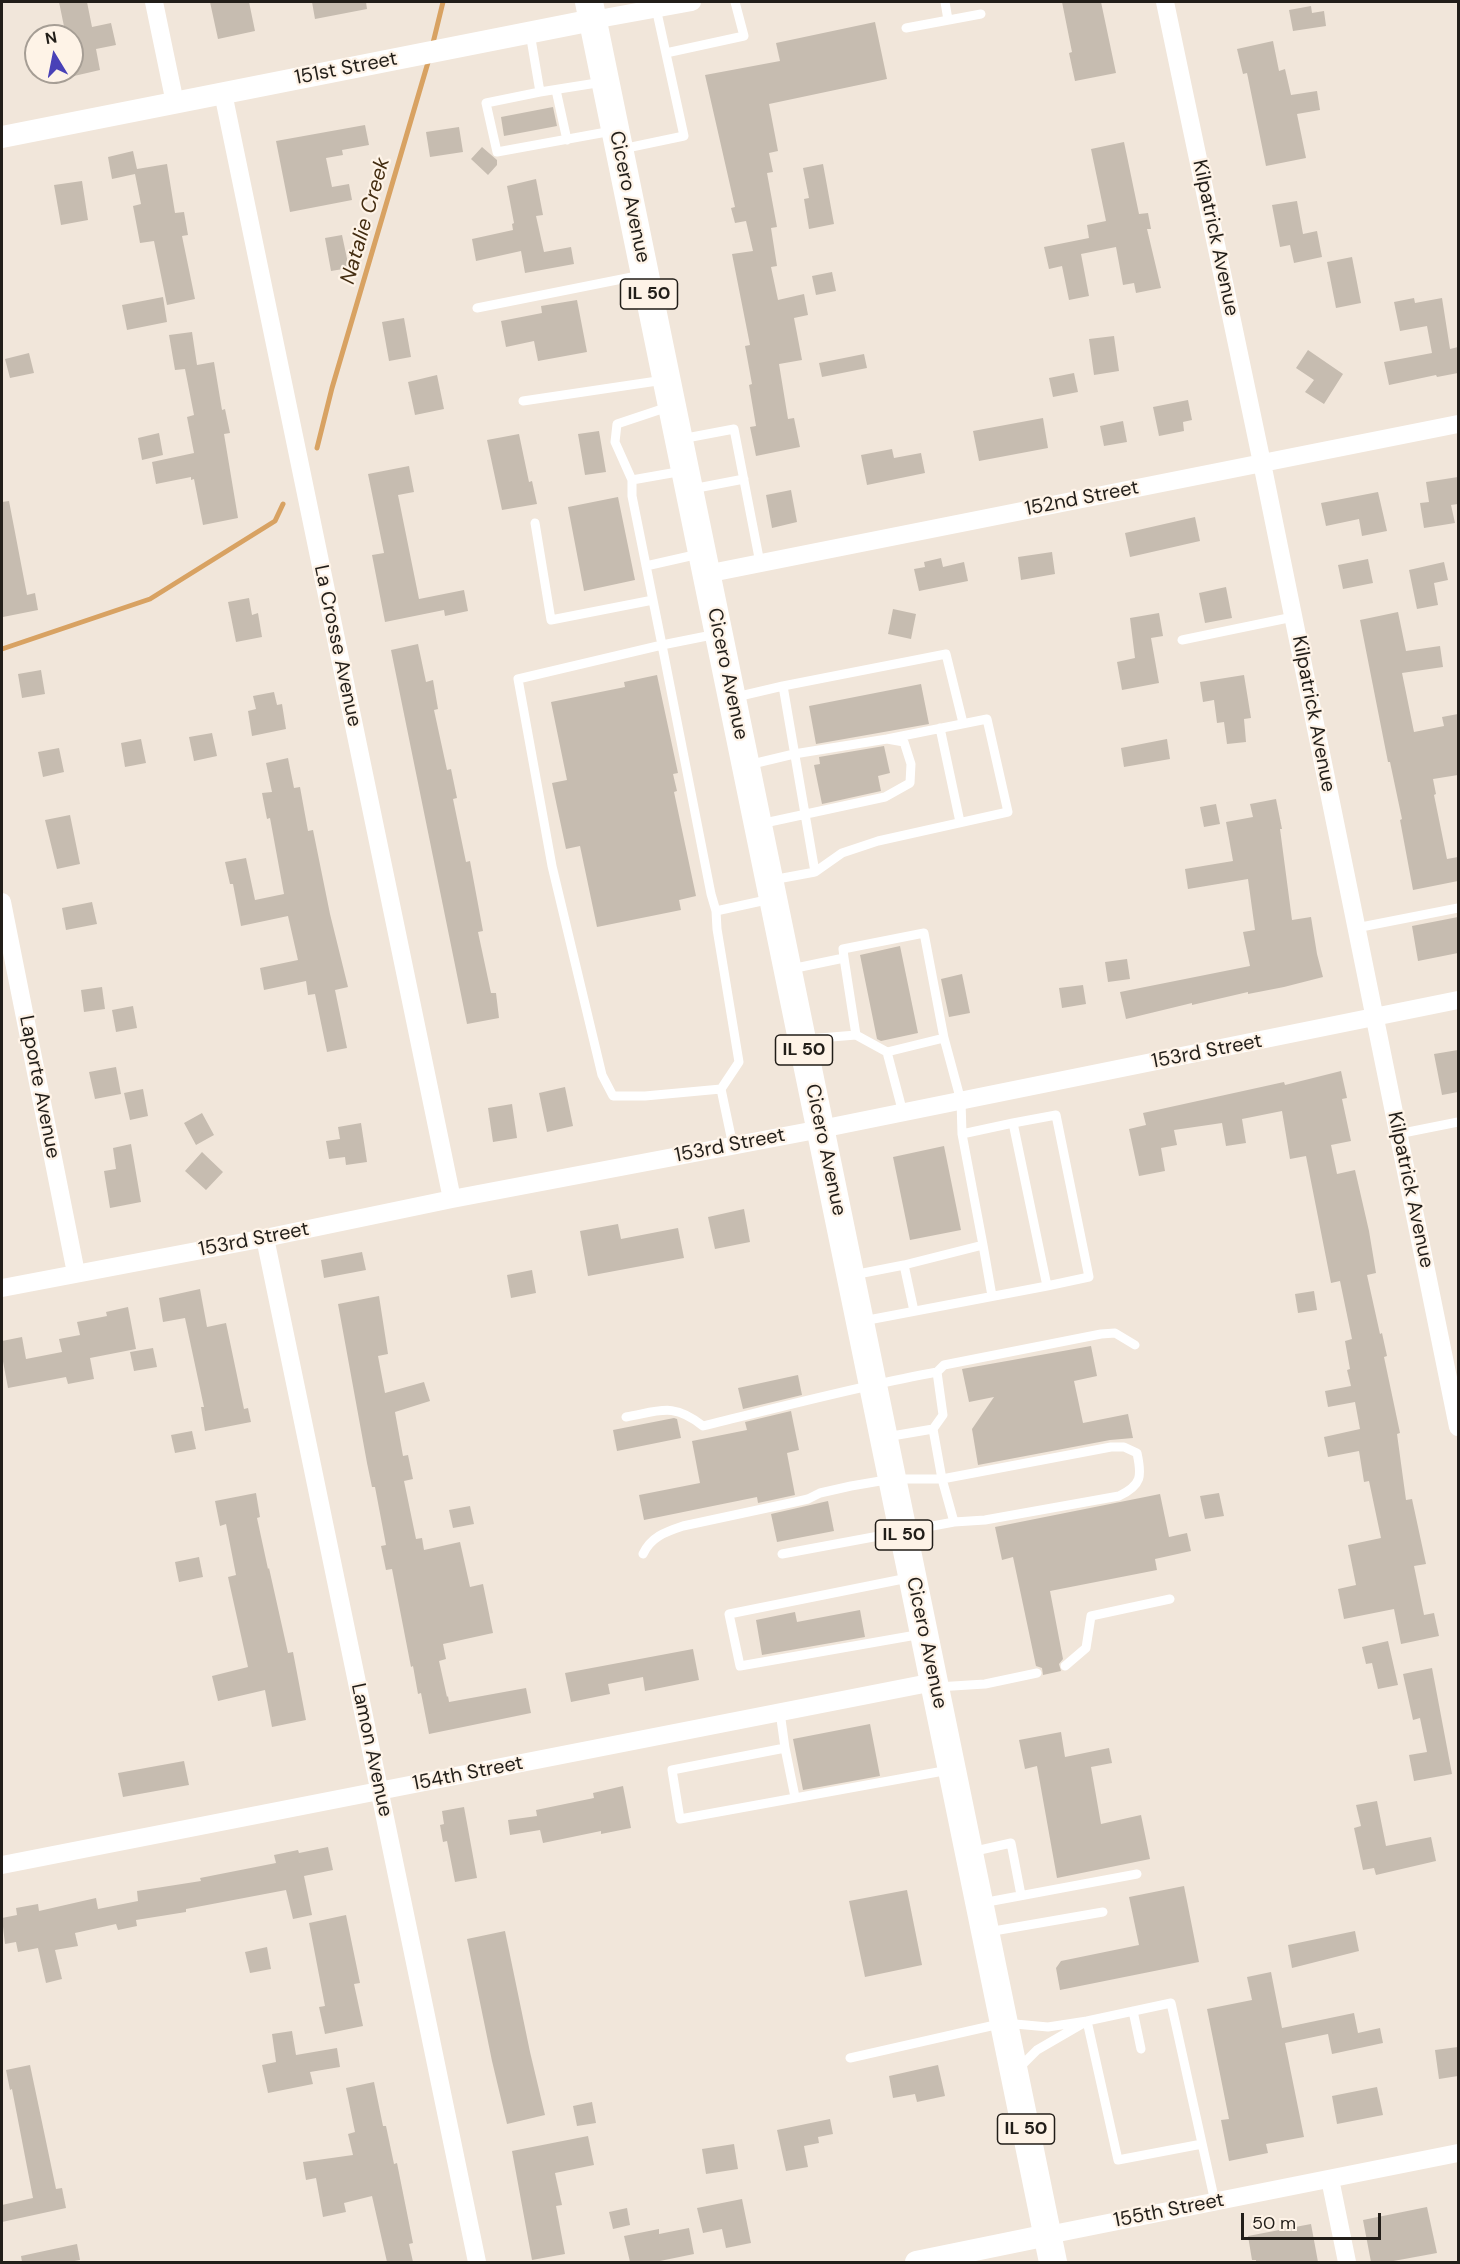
<!DOCTYPE html>
<style>
body{margin:0}
#map{position:relative;width:1460px;height:2264px;overflow:hidden;background:#f1e6da;font-family:"DM Sans",sans-serif}
canvas{display:block}
.frame{position:absolute;inset:0;border:3px solid #221e19;pointer-events:none}
.north{position:absolute;left:24px;top:24px;width:60px;height:60px;box-sizing:border-box;background:#fef3e7;border:2px solid #a69e95;border-radius:50%;rotate:350deg;font-size:16px;font-weight:700;line-height:24px;text-align:center;color:#221e19}
.north::after{content:'';display:block;margin:auto;width:21px;height:27px;background:#4941b7;clip-path:polygon(50% 0,100% 100%,50% 72%,0 100%)}
.scale{position:absolute;left:1241px;top:2213px;width:140px;height:27px;box-sizing:border-box;border:3px solid #221e19;border-top:0;padding-left:8px;font-size:18px;line-height:21px;white-space:nowrap;color:#221e19;-webkit-text-stroke:4px #fef3e7;paint-order:stroke}
</style>
<div id="map">
<canvas width="1460" height="2264"></canvas>
<div class="frame"></div>
<div class="north">N</div>
<div class="scale">50 m</div>
</div>
<script>
const c = document.querySelector('canvas').getContext('2d');
c.lineJoin = 'round';
function strokePath(path, color, width, dash) { c.strokeStyle = color; c.lineWidth = width; c.lineCap = dash ? 'butt' : 'round'; c.setLineDash(dash || []); c.stroke(path); }
function fillPath(path, color) { c.fillStyle = color; c.fill(path, 'evenodd'); }
function write(font, color, halo, rows, align = 'center') {
  c.font = font + ' "DM Sans",sans-serif'; c.lineWidth = 4.5; c.setLineDash([]); c.textBaseline = 'middle'; c.strokeStyle = halo; c.fillStyle = color; for (const [text, x, y, turn = 0] of rows) {
    c.save(); c.translate(x, y); c.rotate((+turn || 0) * Math.PI / 180); c.textAlign = isNaN(turn) ? turn : align; if (halo) c.strokeText(text, 0, 0); c.fillText(text, 0, 0); c.restore();
  }
}
strokePath(new Path2D(`
 M432,47L443,2
 M317,448L332,388L429,59
 M2,649L150,599L275,521L283,504`), '#d8a262', 5);
fillPath(new Path2D(`
 M59,2H87L92,27L111,23L116,45L96,49L100,70L74,76L72,36H66Z
 M210,2H249L255,31L218,39Z
 M312,2H366L367,9L315,19Z
 M1062,2H1101L1116,73L1075,81L1069,53L1072,52Z
 M1311,6L1312,13L1324,11L1326,26L1293,31L1289,10Z
 M875,22L887,79L769,104L778,151L769,153L773,172L767,173L777,227L771,228L777,266L771,267L778,300L804,294L808,315L794,318L802,360L779,364L788,419L794,418L800,447L756,456L750,427L756,426L749,385L752,384L745,346L750,345L732,254L753,251L746,221L735,223L731,208L735,207L705,75L780,61L776,43Z
 M1273,41L1279,71L1285,69L1291,95L1317,91L1320,110L1297,114L1306,158L1266,166L1247,73L1243,74L1237,49Z
 M553,107L557,126L504,136L501,117Z
 M365,125L369,145L342,150L343,155L326,158L332,187L349,184L352,200L290,212L276,141Z
 M459,127L463,152L430,157L426,132Z
 M1124,142L1139,214L1148,213L1151,229H1147L1161,288L1136,293L1134,283L1123,285L1116,247L1081,254L1089,296L1069,300L1062,266L1049,269L1044,247L1089,238L1087,225L1106,221L1091,149Z
 M482,147L497,160V165L488,175L471,159Z
 M133,151L137,169L167,164L175,213L184,212L188,235L182,236L195,299L167,305L154,241L140,243L133,206L141,204L135,174L112,179L108,157Z
 M823,164L834,224L809,229L804,199L809,198L803,168Z
 M536,179L543,215L536,216L544,252L571,247L574,264L525,273L521,251L476,261L472,239L513,230L512,224L514,223L507,186Z
 M82,181L88,220L61,225L54,185Z
 M1297,201L1303,234L1317,231L1322,257L1294,263L1290,245L1280,247L1272,205Z
 M342,235L349,268L331,271L325,238Z
 M1352,257L1361,303L1336,308L1327,262Z
 M832,272L836,291L816,295L812,276Z
 M163,297L167,322L127,330L122,305Z
 M1414,298L1415,303L1442,298L1450,349L1458,347V373L1437,377L1436,375L1389,385L1384,362L1432,353L1427,326L1400,331L1394,302Z
 M577,300L587,352L538,361L534,341L506,347L501,321L542,313L541,306Z
 M404,318L411,357L389,361L382,322Z
 M192,332L197,365L214,362L222,410L225,409L230,433L224,434L238,518L203,525L194,479L191,480V477L156,484L152,462L194,453L187,417L194,415L185,369L175,370L169,335Z
 M1114,336L1119,371L1094,375L1089,339Z
 M1308,350L1343,374L1324,404L1305,392L1314,380L1296,368Z
 M29,353L34,373L10,378L5,359Z
 M864,354L867,368L822,377L819,363Z
 M1074,373L1078,392L1053,397L1049,378Z
 M437,375L444,409L415,415L408,382Z
 M1188,400L1192,420L1183,422L1184,431L1159,436L1153,407Z
 M1043,418L1048,448L979,461L973,431Z
 M1123,421L1127,442L1104,446L1100,426Z
 M599,431L606,472L585,475L578,434Z
 M159,433L163,455L142,460L138,438Z
 M519,434L529,482L532,481L537,504L502,510L487,440Z
 M892,449L894,458L921,453L925,473L867,485L861,455Z
 M409,466L414,492L398,495L419,599L464,590L468,611L445,616L444,610L385,622L372,555L384,553L368,474Z
 M1458,477V504L1451,505L1455,523L1424,528L1420,503L1429,502L1426,482Z
 M791,490L797,522L772,528L766,495Z
 M1378,492L1387,531L1362,536L1359,519L1326,526L1321,503Z
 M618,497L635,580L584,591L568,507Z
 M9,501L27,595L35,593L38,610L3,617L2,502Z
 M1195,517L1200,541L1130,557L1125,533Z
 M1052,552L1055,574L1021,580L1018,557Z
 M941,558L943,567L964,562L968,581L919,591L914,569L925,567L924,562Z
 M1368,559L1373,583L1343,589L1338,565Z
 M1444,562L1448,580L1434,583L1438,605L1417,609L1409,570Z
 M1226,587L1232,618L1205,623L1199,593Z
 M249,598L252,615L258,613L262,637L236,642L228,602Z
 M893,609L916,614L911,639L888,634Z
 M1398,612L1406,651L1440,646L1443,667L1402,673L1414,732L1444,726L1442,717L1458,714V775L1433,779L1436,794L1434,795L1447,859L1458,857V881L1413,890L1400,820L1402,819L1390,762H1388L1360,620Z
 M1159,613L1163,636L1151,638L1159,683L1122,690L1117,662L1135,658L1130,618Z
 M418,644L426,682L433,680L438,709L434,710L447,770L451,769L457,798L453,799L466,862L470,861L483,931L478,932L491,993H496L499,1018L467,1024L391,650Z
 M41,670L45,694L22,698L18,674Z
 M657,675L678,773L673,774L677,791L674,792L696,896L679,900L681,910L597,927L580,846L566,849L552,783L567,780L551,702L625,687L624,682Z
 M1244,675L1251,718L1244,719L1246,742L1227,744L1224,722L1217,723L1214,700L1203,702L1200,682Z
 M921,684L929,724L816,744L809,706Z
 M274,692L277,705L282,704L286,729L252,736L248,711L256,709L253,696Z
 M212,733L217,756L194,761L189,737Z
 M141,739L146,763L125,767L121,743Z
 M1167,739L1170,759L1124,767L1121,748Z
 M884,746L890,773L878,776L881,791L822,804L814,765L820,764L819,757Z
 M59,748L64,772L43,777L38,752Z
 M288,758L294,788L300,787L308,831L313,830L330,914L348,987L335,990L347,1048L327,1052L315,994L308,995L306,981L264,990L260,968L298,960L288,916L241,926L233,884H230L225,862L246,858L255,900L284,894L270,818L267,819L262,793L272,792L266,763Z
 M1276,799L1282,829H1280L1292,920L1311,917L1317,954L1323,977L1284,987L1248,994V992L1192,1005V1003L1126,1019L1120,992L1250,966L1243,932L1255,930L1248,879L1188,889L1185,869L1233,861L1226,822L1253,817L1250,804Z
 M1216,804L1220,824L1204,827L1200,807Z
 M70,815L80,864L57,869L45,820Z
 M92,902L97,924L66,930L62,908Z
 M1458,917V953L1418,961L1412,926Z
 M900,946L918,1033L881,1041L877,1039L860,955Z
 M1127,959L1130,979L1108,982L1105,962Z
 M962,974L970,1013L949,1017L941,979Z
 M1083,985L1086,1004L1062,1008L1059,988Z
 M102,987L105,1009L84,1012L81,990Z
 M133,1006L137,1028L116,1032L112,1010Z
 M1458,1050V1092L1442,1095L1434,1054Z
 M116,1067L121,1094L95,1099L89,1072Z
 M1341,1071L1347,1098L1342,1099L1351,1141L1331,1145L1337,1174L1355,1170L1369,1231L1376,1273L1367,1275L1380,1334L1382,1333L1387,1356L1384,1357L1400,1433L1397,1434L1406,1500L1412,1499L1426,1564L1414,1566L1424,1615L1434,1613L1439,1636L1401,1644L1394,1609L1344,1619L1338,1589L1356,1585L1348,1545L1381,1538L1369,1481L1364,1482L1359,1451L1328,1457L1324,1437L1360,1429L1355,1402L1328,1407L1325,1391L1351,1386L1347,1370L1350,1369L1345,1341L1352,1339L1340,1281L1331,1283L1306,1156L1290,1159L1282,1111L1242,1119L1246,1143L1226,1146L1222,1123L1174,1130L1177,1145L1161,1148L1165,1171L1139,1176L1129,1129L1146,1125L1143,1113L1284,1082L1285,1085Z
 M565,1087L573,1126L547,1132L539,1093Z
 M143,1089L148,1116L130,1120L124,1093Z
 M512,1104L517,1138L493,1142L488,1108Z
 M202,1113L214,1135L196,1145L184,1123Z
 M361,1123L367,1162L346,1165L345,1157L329,1159L326,1141L340,1139L338,1127Z
 M131,1144L141,1202L110,1208L104,1171L116,1169L113,1148Z
 M944,1146L961,1230L910,1240L893,1157Z
 M202,1152L223,1172L206,1190L185,1171Z
 M744,1209L750,1242L715,1249L708,1217Z
 M618,1224L621,1239L678,1228L684,1258L588,1276L580,1231Z
 M362,1252L366,1270L324,1278L321,1260Z
 M532,1270L536,1293L511,1298L507,1275Z
 M200,1289L207,1327L226,1323L244,1409L248,1408L251,1422L205,1431L201,1407H204L185,1318L163,1322L159,1298Z
 M1314,1291L1317,1310L1298,1313L1295,1294Z
 M379,1296L388,1354L378,1356L385,1393L424,1382L430,1401L395,1412L403,1456L408,1455L413,1479L404,1481L416,1539L422,1538L424,1550L460,1542L470,1587L483,1584L493,1633L443,1644L446,1659L439,1661L447,1697L448,1696L449,1702L526,1688L531,1713L429,1734L421,1693L418,1694L413,1666L411,1667L392,1569L386,1570L381,1546L386,1545L375,1487H372L367,1463L338,1304Z
 M128,1307L136,1349L90,1358L94,1379L68,1384L66,1377L8,1388L2,1356V1341L22,1337L26,1359L62,1352L59,1339L80,1335L77,1322L107,1316L106,1312Z
 M1091,1346L1097,1376L1074,1381L1083,1423L1128,1414L1133,1438L1110,1440L978,1465L972,1429L994,1397L969,1402L962,1369Z
 M153,1348L157,1367L134,1371L130,1352Z
 M798,1375L802,1395L743,1409L738,1388Z
 M791,1411L799,1450L787,1453L795,1495L758,1503L757,1497L644,1520L639,1495L700,1483L692,1441L747,1430L745,1422Z
 M674,1418L677,1419L681,1438L617,1451L613,1430Z
 M192,1431L196,1449L175,1453L171,1435Z
 M256,1493L260,1517L257,1518L268,1569L269,1568L288,1653L293,1652L306,1720L272,1727L265,1690L218,1701L212,1676L248,1667L228,1577L236,1575L226,1524L220,1526L215,1501Z
 M1219,1493L1224,1516L1205,1519L1200,1496Z
 M1160,1494L1169,1537L1187,1533L1191,1551L1155,1559L1157,1570L1050,1591L1063,1659L1059,1664L1061,1671L1043,1675L1042,1668L1036,1666L1013,1557L1002,1560L995,1527Z
 M828,1501L834,1531L777,1542L771,1514Z
 M470,1506L474,1524L453,1528L449,1510Z
 M199,1557L203,1577L179,1582L175,1562Z
 M860,1610L865,1637L762,1655L756,1620L795,1612L797,1622Z
 M1388,1641L1398,1685L1378,1689L1372,1663L1366,1664L1362,1647Z
 M693,1649L699,1680L645,1691L643,1677L608,1684L610,1694L571,1702L565,1673Z
 M1432,1668L1452,1774L1414,1781L1409,1755L1427,1752L1420,1718L1413,1720L1403,1674Z
 M870,1724L880,1776L803,1790L793,1739Z
 M1061,1732L1065,1757L1109,1748L1112,1763L1091,1767L1101,1824L1141,1815L1150,1859L1057,1878L1037,1766L1025,1769L1019,1740Z
 M184,1761L189,1785L123,1797L118,1773Z
 M623,1786L631,1828L601,1834V1831L543,1843L540,1830L510,1835L508,1820L537,1816L536,1810L594,1798L593,1793Z
 M1377,1801L1386,1846L1431,1837L1436,1861L1376,1875L1374,1868L1363,1870L1354,1828L1361,1826L1356,1805Z
 M464,1807L477,1878L455,1882L447,1841L443,1842L440,1825L444,1824L442,1811Z
 M328,1847L333,1870L304,1876L312,1915L293,1919L286,1890L186,1909V1912L136,1920L137,1926L118,1930L116,1924L75,1933L78,1946L55,1950L62,1979L46,1983L38,1948L18,1952L16,1942L5,1944L2,1918L17,1915L16,1908L38,1904L39,1911L96,1898L98,1909L138,1901L137,1891L201,1881L200,1878L276,1863L274,1855L298,1850L299,1853Z
 M1184,1886L1199,1962L1060,1990L1056,1968L1061,1961L1139,1945L1129,1897Z
 M907,1890L922,1965L865,1977L849,1901Z
 M346,1915L360,1983L354,1984L363,2026L325,2034L319,2007L325,2006L309,1923Z
 M505,1931L530,2052L545,2115L507,2124L492,2061L467,1939Z
 M1355,1931L1359,1951L1292,1968L1288,1945Z
 M267,1947L271,1969L250,1973L245,1952Z
 M1271,1972L1282,2028L1354,2013L1358,2033L1380,2028L1383,2043L1332,2054L1328,2034L1285,2043L1304,2137L1266,2144L1268,2153L1229,2161L1221,2120L1229,2119L1207,2009L1252,2000L1247,1977Z
 M292,2031L296,2055L337,2048L340,2067L310,2072L313,2084L268,2093L262,2065L276,2062L272,2034Z
 M1458,2047V2076L1439,2079L1435,2050Z
 M30,2065L56,2189L62,2188L66,2208L2,2222V2205L33,2198L12,2089L10,2090L6,2070Z
 M938,2065L945,2096L917,2102L915,2094L893,2098L889,2076Z
 M374,2082L383,2126H386L394,2164L397,2163L413,2243L409,2244L413,2262H387L372,2196L344,2203L346,2212L323,2217L316,2178L306,2180L303,2162L353,2155L348,2134L355,2132L346,2088Z
 M1377,2087L1383,2115L1337,2124L1332,2096Z
 M592,2102L596,2123L577,2126L573,2106Z
 M830,2119L833,2134L818,2137L819,2143L804,2146L808,2167L786,2171L777,2130Z
 M588,2136L594,2165L555,2173L562,2205L556,2206L565,2254L532,2260L512,2151Z
 M734,2144L738,2169L706,2174L702,2149Z
 M742,2199L751,2243L726,2248L722,2229L703,2233L697,2208Z
 M1427,2207L1437,2253L1388,2262H1371L1363,2220Z
 M627,2208L630,2225L613,2229L609,2212Z
 M1311,2224L1318,2262H1256V2260H1252L1248,2236Z
 M689,2228L694,2254L655,2262H630L624,2236L659,2229V2234Z
 M77,2244L80,2260L69,2262H22L21,2256Z`), '#c6bcb0');
strokePath(new Path2D(`
 M945,2L948,20
 M906,28L981,14
 M530,33L540,92L603,82
 M666,53L744,36L735,2
 M556,90L567,140
 M540,92L486,103L497,152L612,131
 M622,149L684,136L656,8
 M477,308L642,275
 M523,401L664,380
 M668,407L617,424L615,442L632,480V496L662,645L717,634
 M681,439L734,429L760,563
 M632,480L683,471
 M692,489L744,479
 M535,523L551,620L653,600
 M646,566L699,554
 M1182,640L1293,617
 M783,686L946,654L963,723
 M736,697L783,686L815,872L772,880
 M940,728L960,822
 M748,765L794,754L887,739L904,742L911,764L910,783L885,797L760,824
 M815,872L842,853L878,841L1008,812L987,719L887,739
 M716,911L711,894L662,645L518,679L552,866L602,1075L613,1096H645L721,1089L733,1146
 M1356,928L1458,908
 M844,958L843,949L924,933L944,1038
 M791,969L844,958L856,1035
 M807,1039L856,1035L887,1052L903,1113
 M721,1089L739,1062L717,929L716,911L771,899
 M1013,1123L1056,1115L1089,1277L1047,1286
 M1398,1134L1458,1122
 M983,1245L992,1296
 M853,1275L904,1265
 M914,1311L904,1265L983,1245L962,1134
 M863,1321L1047,1286L1013,1123L962,1134L961,1101L944,1038L887,1052
 M937,1372L944,1365L1101,1334L1115,1333L1135,1345
 M626,1417C660,1411 673,1402 703,1426C781,1407 859,1386 937,1372L943,1415L933,1429L942,1479L954,1522
 M886,1437L933,1429
 M643,1554C651,1537 665,1532 683,1526L795,1502L808,1499L820,1493L851,1486L892,1479H942L1111,1447H1124L1137,1453C1142,1476 1142,1485 1119,1496L985,1520L954,1522L782,1554
 M908,1578L729,1614L740,1666L922,1634
 M1065,1666L1086,1648L1091,1616L1170,1599
 M937,1687L985,1684L1037,1673
 M780,1712L785,1748L672,1770L680,1819L949,1770
 M785,1748L795,1797
 M971,1852L1011,1843L1021,1895
 M982,1903L1137,1874
 M988,1932L1103,1912
 M1133,2011L1141,2049
 M850,2058L1004,2023L1048,2027L1087,2021L1037,2050L1017,2070
 M1202,2144L1118,2160L1087,2021L1171,2003L1215,2202`), '#fff', 9);
strokePath(new Path2D(`
 M154,2L175,103
 M1165,2L1262,463L1458,1427
 M593,20L692,2
 M223,93L452,1199
 M706,574L1458,424
 M2,902L76,1273
 M265,1238L477,2262
 M2,1288L265,1238L452,1199L821,1129L1458,1000
 M2,1865L934,1682
 M1330,2179L1347,2262
 M1048,2235L1458,2153`), '#fff', 18);
strokePath(new Path2D(`
 M2,137L593,20
 M916,2262L1048,2235`), '#fff', 22);
strokePath(new Path2D(`
 M589,2L1053,2262`), '#fff', 28);
for (const [x, y, w] of [
 [649,294,57],
 [804,1050,57],
 [904,1535,57],
 [1026,2129,57]
]) { const box = new Path2D(); box.roundRect(x - w / 2, y - 15, w, 30, 4.5); c.fillStyle = '#fef3e7'; c.fill(box); strokePath(box, '#221e19', 1.5); }
write('bold 18px', '#221e19', null, [
 ["IL 50",649,294],
 ["IL 50",804,1050],
 ["IL 50",904,1535],
 ["IL 50",1026,2129]
]);
write('20px', '#221e19', '#fef3e7', [
 ["151st Street",346,69,-11],
 ["Cicero Avenue",629,197,78],
 ["Kilpatrick Avenue",1215,238,78],
 ["152nd Street",1082,499,-11],
 ["La Crosse Avenue",337,646,78],
 ["Cicero Avenue",727,674,78],
 ["Kilpatrick Avenue",1313,714,79],
 ["153rd Street",1207,1052,-11],
 ["Laporte Avenue",39,1087,79],
 ["153rd Street",730,1146,-11],
 ["Cicero Avenue",825,1150,78],
 ["Kilpatrick Avenue",1410,1190,78],
 ["153rd Street",254,1240,-11],
 ["Cicero Avenue",926,1643,78],
 ["Lamon Avenue",371,1750,78],
 ["154th Street",468,1774,-11],
 ["155th Street",1169,2211,-11]
]);
write('italic 21px', '#442d11', '#fef3e7', [
 ["Natalie Creek",366,221,-74]
]);
</script>
